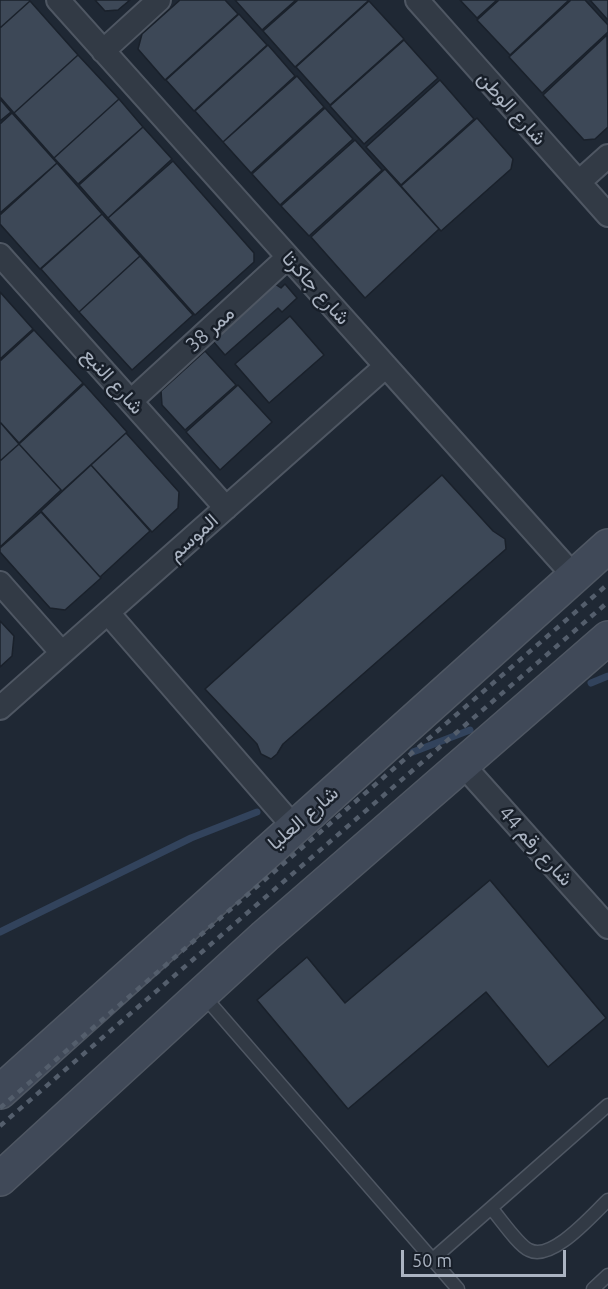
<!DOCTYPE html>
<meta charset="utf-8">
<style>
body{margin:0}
#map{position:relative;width:608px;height:1289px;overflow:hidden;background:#1f2834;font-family:Ubuntu,sans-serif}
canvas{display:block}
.scale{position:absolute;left:401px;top:1250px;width:165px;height:27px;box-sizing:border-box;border:3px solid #abb4c2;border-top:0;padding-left:8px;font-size:18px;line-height:21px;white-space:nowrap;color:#abb4c2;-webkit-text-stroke:4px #181f29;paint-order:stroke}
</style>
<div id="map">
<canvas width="608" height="1289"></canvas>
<div class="scale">50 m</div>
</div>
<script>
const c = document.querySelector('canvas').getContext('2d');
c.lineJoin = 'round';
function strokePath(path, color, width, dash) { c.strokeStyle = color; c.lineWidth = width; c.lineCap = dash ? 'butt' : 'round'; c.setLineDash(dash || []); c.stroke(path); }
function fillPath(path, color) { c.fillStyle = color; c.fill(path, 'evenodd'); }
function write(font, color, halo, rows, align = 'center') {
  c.font = font + ' Ubuntu,Vazirmatn,sans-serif'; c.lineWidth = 5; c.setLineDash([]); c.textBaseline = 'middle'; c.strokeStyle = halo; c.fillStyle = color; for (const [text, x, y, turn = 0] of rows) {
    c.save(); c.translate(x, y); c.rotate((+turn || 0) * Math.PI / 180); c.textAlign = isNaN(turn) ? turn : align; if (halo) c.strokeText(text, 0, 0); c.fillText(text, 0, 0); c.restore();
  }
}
strokePath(new Path2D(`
 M591,683L608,676
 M413,752L470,730
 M0,932L191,838L257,812`), '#32435c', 7);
const building = new Path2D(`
 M0,0H29L30,1L0,28Z
 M95,0H130L118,10L105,11Z
 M180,0H225L238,14L165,80L138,49L142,34Z
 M235,0H296L262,30Z
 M298,0H368V1L295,67L263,31Z
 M460,0H497L477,18Z
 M499,0H569L510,55L477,20Z
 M571,0H585L608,25V32L542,93L509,57Z
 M590,0H608V20Z
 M30,1L78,55L14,113L0,97V28Z
 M369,1L404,39L330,105L296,67Z
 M239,14L267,45L194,111L166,80Z
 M607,35L608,127L595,139L584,140L543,95Z
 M404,40L438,78L364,144L330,106Z
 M268,45L295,76L223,142L195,111Z
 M78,55L119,99L54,158L14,113Z
 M297,76L324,107L251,173L223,142Z
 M440,80L474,119L401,185L366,147Z
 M0,99L11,112L0,121Z
 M119,99L143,127L78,184L54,158Z
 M325,108L353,139L280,205L252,174Z
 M12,113L57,163L0,213V124Z
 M477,118L513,159L511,169L441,231L401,186Z
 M143,127L172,159L108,218L79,185Z
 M355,140L382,170L309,236L281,206Z
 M173,161L254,253V262L195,315L108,218Z
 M57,163L102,214L40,269L0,224V215Z
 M385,169L439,229L365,298L311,237Z
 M102,214L140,256L79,312L41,269Z
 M140,256L193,315L132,370L79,312Z
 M275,284L281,288L285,284L297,298L282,312L278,308L225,355L212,340Z
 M0,292L33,329L0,359Z
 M290,316L324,355L269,403L235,364Z
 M34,330L83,383L19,443L0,422V361Z
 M205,351L236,385L185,430L162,405L161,391Z
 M84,384L127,432L62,491L19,444Z
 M238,385L272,422L220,470L186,432Z
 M0,422L19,444L0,461Z
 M126,433L179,492L178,508L152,532L91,465Z
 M19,444L61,490L0,547V461Z
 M91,465L150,531L100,577L41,511Z
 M442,475L493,531L505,539L506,549L283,744L277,754L271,759L261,754L257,744L205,689Z
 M41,512L101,578L65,610L50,608L0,552V548Z
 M0,621L14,636L12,656L0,667Z
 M490,880L606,1018L548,1067L486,992L348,1109L257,1000L307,957L345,1003Z`);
fillPath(building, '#3d4857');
strokePath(building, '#1a212b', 1.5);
const service = new Path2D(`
 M203,995L458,1289
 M491,1208L608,1105
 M434,1258L491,1208C500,1218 518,1245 529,1250C552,1262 592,1215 608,1200
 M593,1289L608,1275`);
const minor = new Path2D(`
 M58,0L574,576
 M417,0L608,215
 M103,51L159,0
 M579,182L608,156
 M0,255L226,508
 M131,401L288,257
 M0,583L62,653
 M108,613L293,826
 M0,708L386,366
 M463,765L608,927`);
const secondary = new Path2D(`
 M0,1092L608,546
 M0,1179L265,936L608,638`);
strokePath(service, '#4f5763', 15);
strokePath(minor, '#4f5763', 26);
strokePath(secondary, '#4f5763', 36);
strokePath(service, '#323a45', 12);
strokePath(minor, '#323a45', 22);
strokePath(secondary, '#404958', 33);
strokePath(new Path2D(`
 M0,1108L608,584
 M0,1126L608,602`), '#545e6c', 4.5, [6, 6]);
write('20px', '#abb4c2', '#181f29', [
 ["شارع الوطن",512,108,48],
 ["شارع جاكرتا",316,288,48],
 ["ممر 38",210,329,-42],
 ["شارع النبع",113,381,48],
 ["الموسم",193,537,-42],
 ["شارع العليا",303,818,-41],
 ["شارع رقم 44",536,846,48]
]);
</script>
